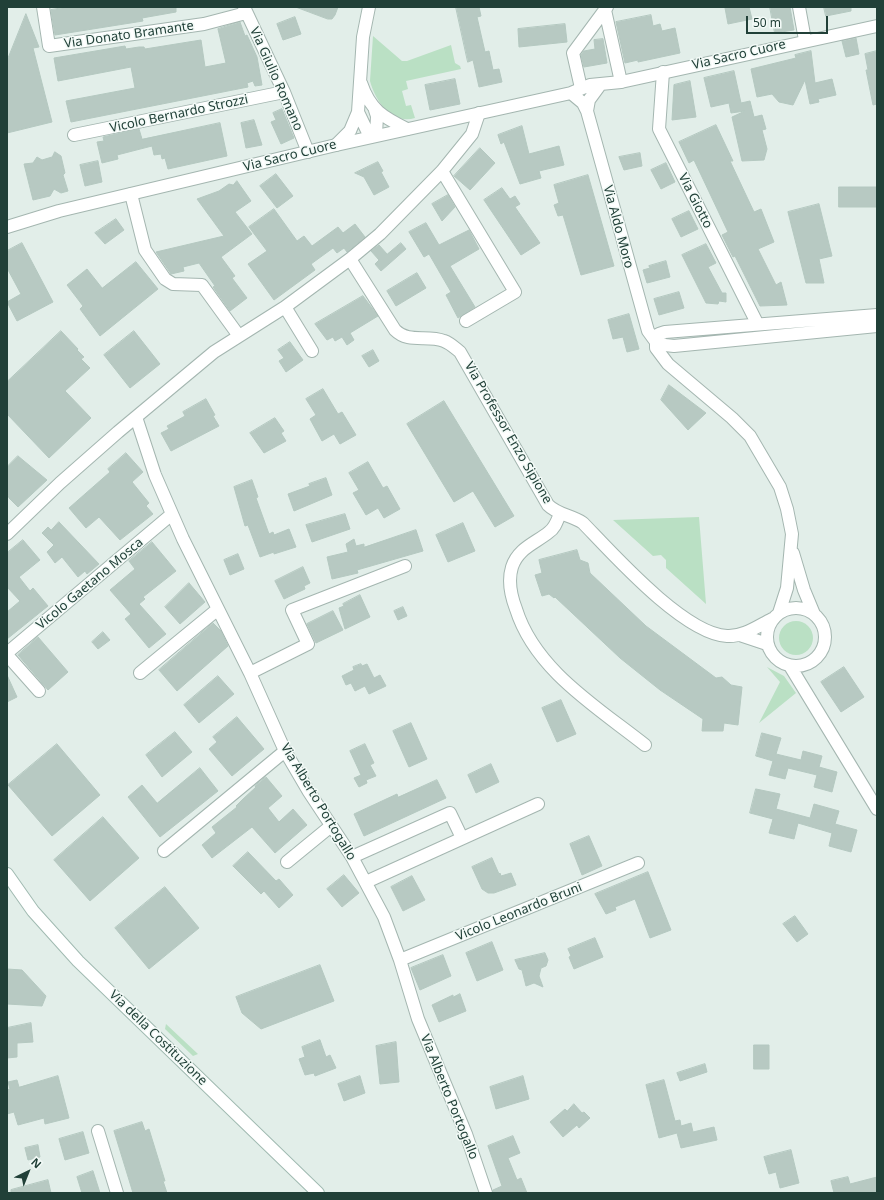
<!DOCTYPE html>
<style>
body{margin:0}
#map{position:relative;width:884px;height:1200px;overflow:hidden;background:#e2eee9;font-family:"Noto Sans",sans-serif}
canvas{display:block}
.frame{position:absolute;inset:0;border:8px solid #214038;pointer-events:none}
.north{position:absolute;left:8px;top:1152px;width:40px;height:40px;-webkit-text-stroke:3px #f3faf7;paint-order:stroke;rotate:43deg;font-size:11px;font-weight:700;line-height:16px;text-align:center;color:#214038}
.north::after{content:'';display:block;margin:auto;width:14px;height:18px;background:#214038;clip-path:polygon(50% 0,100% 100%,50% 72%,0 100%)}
.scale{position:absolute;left:746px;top:16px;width:82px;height:18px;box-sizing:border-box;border:2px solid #214038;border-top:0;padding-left:5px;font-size:12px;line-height:14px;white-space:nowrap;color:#214038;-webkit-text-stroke:3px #f3faf7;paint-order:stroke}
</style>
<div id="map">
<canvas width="884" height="1200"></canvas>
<div class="frame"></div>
<div class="north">N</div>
<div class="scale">50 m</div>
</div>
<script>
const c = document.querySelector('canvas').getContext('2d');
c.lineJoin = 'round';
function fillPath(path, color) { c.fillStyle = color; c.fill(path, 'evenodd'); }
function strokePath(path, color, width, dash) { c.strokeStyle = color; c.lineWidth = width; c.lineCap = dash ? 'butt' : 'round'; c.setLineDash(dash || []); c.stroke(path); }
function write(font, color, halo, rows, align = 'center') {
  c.font = font + ' "Noto Sans",sans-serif'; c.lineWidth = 3; c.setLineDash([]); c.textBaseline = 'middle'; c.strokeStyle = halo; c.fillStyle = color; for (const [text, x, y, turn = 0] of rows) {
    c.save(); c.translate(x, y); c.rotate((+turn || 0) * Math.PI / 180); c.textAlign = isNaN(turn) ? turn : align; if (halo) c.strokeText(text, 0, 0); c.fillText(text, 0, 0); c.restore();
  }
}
fillPath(new Path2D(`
 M373,36L402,61H407L451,45L455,63L460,66L461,69L406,81L408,89L402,91L406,106L411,105L415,118C391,125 375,100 370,81Z
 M699,517L706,604L666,568V560L661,555L653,556L613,520Z
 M779 638a17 17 0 1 1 34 0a17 17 0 1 1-34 0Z
 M767,667L784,676L796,693L759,723L780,682Z
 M166,1024L198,1054L193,1056L165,1029Z`), '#bae0c4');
const building = new Path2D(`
 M67,7H176V12L142,18L143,21L55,35L51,10Z
 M296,7H338L335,15L332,19H328Z
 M456,7H479L481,16L477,17L485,52L489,51L493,70L499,69L502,82L479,87L473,60L468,62Z
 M730,7H749L752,19L728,24L725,8Z
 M770,7H790L794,30L775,33Z
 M824,7H851V11L826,16Z
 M26,14L39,47L33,48L52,122L7,133V61Z
 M651,15L653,26L660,24L662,31L675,28L680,53L638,62V60L625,63L616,22Z
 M295,17L301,34L283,40L277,24Z
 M240,22L245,36L247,35L257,57L262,85L255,86L253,81L247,83L248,87L71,122L66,101L135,88L131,67L58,81L54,58L125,46L126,49L139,47H144L145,49L201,40L205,67L226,63L218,29Z
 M565,24L567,42L519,47L518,29Z
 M856,38L859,54L846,57L842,41Z
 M603,39L607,63L584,67L581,55L584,51L595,49L594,40Z
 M811,51L815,83L832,79L836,95L818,99L819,102L810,104L805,80L793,105L779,102L772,94L757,97L751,69L796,58L795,55Z
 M877,51V104L873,105L866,70H868L865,54Z
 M734,71L741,103L750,101L754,117L762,115L766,129L762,130L767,149L764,160L742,161L732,117L745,111L731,113L729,103L711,107L704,78Z
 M455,79L460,104L430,110L425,85Z
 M690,81L696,117L672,120L674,85Z
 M282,109L294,138L281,144L271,122L276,120L273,113Z
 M254,120L262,145L246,148L241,123Z
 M220,123L227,156L168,169L165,158L162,159L161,154L154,155L152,146L117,155L118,159L102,163L97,142L104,141L103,137L139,129L142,139Z
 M716,125L733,161H730L754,212L761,209L774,242L758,249L776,285L781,282L787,305L760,306L735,256L733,257L722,235L728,232L694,160L689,163L679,142Z
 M522,126L529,154L559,146L564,165L539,171L541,178L520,184L504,142L501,144L498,135Z
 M480,148L495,163L470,190L454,176Z
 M55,152L61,156L65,173L63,175L68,191L61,193L54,189L50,196L33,200L24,164L33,163L37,157L42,160L52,157Z
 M640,153L642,166L624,170L619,157Z
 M98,161L102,182L85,186L80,165Z
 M378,162L383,171L381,172L389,187L374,195L364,177L355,173Z
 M666,163L675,182L661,189L651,170Z
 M276,174L293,196L277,208L260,186Z
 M588,175L614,266L581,275L563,215L558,216L554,205L559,203L554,185Z
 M237,181L251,201L235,212L252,234L221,257L235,276L232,278L247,298L230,311L213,287L215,286L199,263L183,267L184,271L171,274L156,252L224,236L197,199L219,191L229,184L233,185Z
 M839,187H877V207H839Z
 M502,188L510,199L515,196L520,204L515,207L540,243L521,255L484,200Z
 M448,195L455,207L442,221L432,204Z
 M819,204L832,256L819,259L824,283H806L788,212Z
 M274,209L297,241L304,236L312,246L338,227L343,233L355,224L365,237L347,252L344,248L337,253L333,248L311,264L315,270L274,300L248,264L267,251L249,227Z
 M689,211L698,229L681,237L672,219Z
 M116,219L124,230L105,244L95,233Z
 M426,223L439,245L469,230L479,249L450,266L475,307L458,318L446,295L451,292L429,254L424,257L409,232Z
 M22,243L53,302L17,321L7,302L21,294L7,268V251Z
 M401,243L406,249L381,271L375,264L379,260L371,251L379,245L387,254Z
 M706,244L716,263L708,267L722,293H726V302L719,301L718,304L706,303L682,255Z
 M666,261L670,277L647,283L643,270L650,268L649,266Z
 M136,262L158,289L100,336L80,309L83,306L67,285L87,269L102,288Z
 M417,273L426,288L396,306L387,291Z
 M679,292L684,308L659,315L654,299Z
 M363,296L378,316L350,333L354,340L347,345L342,337L335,341L333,337L327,340L315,324Z
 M629,314L639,349L627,352L623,337L613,339L608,320Z
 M61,331L78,349L77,350L84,357L81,359L90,368L65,391L91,418L49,458L7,414V382Z
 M134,331L160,364L130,388L104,355Z
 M290,342L303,360L286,372L279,361L284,358L278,350Z
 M373,350L379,361L369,367L362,356Z
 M669,385L706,413L688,430L661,400Z
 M323,389L338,414L342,412L356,435L340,444L334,434L322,441L310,419L316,415L306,399Z
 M206,399L215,415L213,416L219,426L171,451L161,433L169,429L167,426L185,416L183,412Z
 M444,401L514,516L495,527L473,491L454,502L407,424Z
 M275,418L284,431L281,433L286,441L264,453L250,433Z
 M126,453L143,472L132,482L149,503L146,506L153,514L120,540L99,517L86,528L69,508L110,472L108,469Z
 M18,456L47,480L18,507L9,498L7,492V467Z
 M368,462L383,488L387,486L400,509L384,518L378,508L366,515L353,493L359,490L349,473Z
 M326,478L332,495L294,511L288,494L310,486L309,484Z
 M252,480L258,497L256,498L269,534L273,532L274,535L289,529L296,547L274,554V552L260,557L248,525L245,526L234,487Z
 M345,514L350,529L312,542L306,525Z
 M59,522L99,564L87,574L85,571L78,577L62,557L55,563L47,552L54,545L42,533L48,527L51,530Z
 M463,523L475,551L448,562L436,535Z
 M416,530L423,551L357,570L358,573L332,579L327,557L348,552L346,544L354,539L356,546L364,544V547Z
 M23,540L40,560L19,577L30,591L33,588L48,606L7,639V612L20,601L7,587V553Z
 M152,542L176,571L143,597L145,599L139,604L166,634L149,648L125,619L131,614L110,590L135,569L129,561Z
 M577,550L580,560L588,563L590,573L646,626L716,678L722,677L731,685L742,687L738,725L724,723L723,731H702L703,719L660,690L620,658L555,597L554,598L549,594L542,596L535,575L542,573L539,560Z
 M238,554L244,569L230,575L224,560Z
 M303,567L310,583L304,586L305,589L284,599L275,581Z
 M189,583L205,602L180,624L165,607Z
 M360,595L370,617L345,629L339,608L344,606L343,604Z
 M403,607L407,616L398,620L394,611Z
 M333,611L343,630L316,643L307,624Z
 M213,623L221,631L228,646L177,691L159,670Z
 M103,632L110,640L98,649L92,642Z
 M38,637L68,672L48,690L18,655Z
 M361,664L362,666L367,664L374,678L380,675L386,686L369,694L365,686L355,691L351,683L346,685L342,676L354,670L353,667Z
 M844,667L864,697L841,712L821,682Z
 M7,675L17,697L7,702Z
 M218,676L234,694L199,723L184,705Z
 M561,700L576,734L557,742L542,708Z
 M237,717L264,749L232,776L209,749L217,742L213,737Z
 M411,723L427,759L409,767L393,731Z
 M175,732L192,752L162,777L146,755Z
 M762,733L781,738L776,754L801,760L803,751L822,756L819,767L837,772L832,792L814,787L817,775L788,768L785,779L769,775L773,761L756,756Z
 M57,744L100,795L52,836L8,785Z
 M365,744L374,763L370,765L376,776L366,780L367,783L359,787L354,778L361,775L350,751Z
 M491,764L499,782L476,793L468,775Z
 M200,768L218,791L160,837L128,797L142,785L157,803Z
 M266,777L282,796L268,808L279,822L293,809L307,825L275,853L252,827L212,858L202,845L216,833L212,827L237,807L236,806L243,799L256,787L255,786Z
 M437,780L446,798L364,836L354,814L397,794L398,797Z
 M756,789L780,794L776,809L810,818L814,804L839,811L835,824L857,830L851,852L829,846L832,833L798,823L794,839L769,833L773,819L750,813Z
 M103,817L139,858L90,901L54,860Z
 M589,836L602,866L582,875L570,844Z
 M248,852L276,881L279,879L293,895L279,908L264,891L261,894L233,866Z
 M492,858L499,874L500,873L501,876L511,873L516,885L494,893H488L482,889L472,867Z
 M648,872L671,930L650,938L635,899L615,907L616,910L606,914L595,894Z
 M344,875L359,893L342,907L327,889Z
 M412,876L425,900L403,911L391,887Z
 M165,887L199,928L149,969L115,928Z
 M795,916L808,934L797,942L783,924Z
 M595,938L603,957L574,969L569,957L571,956L568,949Z
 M492,942L503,970L477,981L466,953Z
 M545,953L548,960L546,966L541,968L539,976L543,987L534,983L526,986L522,970L519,969L515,960Z
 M443,955L451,976L420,990L411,968Z
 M320,965L334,1001L261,1029L242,1013L236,997Z
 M7,969L22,970L46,996L42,1006L7,1004Z
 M460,994L466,1011L439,1022L432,1005L453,995V997Z
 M31,1023L33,1042L17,1043V1057L7,1058V1028Z
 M320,1040L326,1057L330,1055L336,1068L315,1076L314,1073L305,1075L299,1059L305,1057L302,1047Z
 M396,1042L399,1082L380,1084L376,1046Z
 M754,1045H769V1069H754Z
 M705,1064L707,1072L680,1081L677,1073Z
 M58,1076L69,1118L45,1124L44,1118L18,1125L14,1112L7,1114V1090L10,1089L8,1082L17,1080L19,1087Z
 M360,1076L365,1093L344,1101L338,1084Z
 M523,1076L529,1099L496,1109L490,1087Z
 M664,1080L675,1121L680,1120L681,1126L691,1123L693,1132L714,1127L717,1140L681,1148L677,1133L659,1138L646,1085Z
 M574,1104L582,1113L584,1112L590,1118L579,1128L577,1125L563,1137L550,1122L565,1109L567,1111Z
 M142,1122L145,1131L149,1129L165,1181H163L167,1193H133L114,1131Z
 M83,1132L89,1153L65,1160L59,1139Z
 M513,1136L520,1153L508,1158L517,1180L521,1178L527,1193H493V1190L502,1186L488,1146Z
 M38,1145L40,1157L28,1160L25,1148Z
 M791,1150L799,1183L780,1188L776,1172L769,1174L764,1157Z
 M93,1171L100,1193H82L77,1177Z
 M848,1177L850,1184L877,1177V1193H834L831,1181Z
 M48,1180L51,1193H11V1190Z`);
fillPath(building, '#b7c9c2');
strokePath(building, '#b4c8c0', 1);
const minor = new Path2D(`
 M43,7L49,46L204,24L246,13
 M244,7L284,92L308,152
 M799,7L805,40
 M605,10L621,82
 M663,72L659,129L757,323
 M361,83C370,110 383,117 407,129
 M581,88L573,53L607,7
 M375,110L377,116L376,135
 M358,112L370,137
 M74,135L284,92
 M336,145L350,131L358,112L363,37L369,7
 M442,171L515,292L466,321
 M131,194L145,250L165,279L173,284L202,285L239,336
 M350,259L395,330C409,344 427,334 444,341C450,343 455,348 460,352L548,505C558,515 571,515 583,523C613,554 684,634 727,636C743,637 758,626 772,619
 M285,307L312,351
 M656,342V348L668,364L732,418L750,436L780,487L787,509L792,534L787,588L779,613
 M136,417L155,475L183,539L250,673L285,751L309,792L352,857L384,917L400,960L418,1019L466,1134L486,1193
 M560,514C557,521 555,528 549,532C536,543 518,548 512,567C508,580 511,596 516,609C535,670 597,707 645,745
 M7,534L60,483L118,432L214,352L285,307L350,259L380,234L442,171L472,134L479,113
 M793,553L804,590L814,614
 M767 637a29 29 0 1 1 58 0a29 29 0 1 1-58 0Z
 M740,635L767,644
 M7,653L172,514
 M7,655L39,691
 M790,666L877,809
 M140,673L218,609
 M250,673L308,644L292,610L405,566
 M164,851L285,751
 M352,857L450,813L462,838
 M287,862L331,826
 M366,882L538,804
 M400,960L638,863
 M98,1131L117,1193`);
const tertiary = new Path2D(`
 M571,93L583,103L587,111L648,331L656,342L665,345L674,346L877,326
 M587,111L589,100L600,85
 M7,227L59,211L336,145L571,93L590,85L621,82L877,26
 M656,342L659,334L665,332L877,315`);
const secondary = new Path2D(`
 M7,874L33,911L78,961L318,1193`);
strokePath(minor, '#a4b6b0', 14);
strokePath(tertiary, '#a4b6b0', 14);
strokePath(secondary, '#a0bab1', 14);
strokePath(minor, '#fff', 12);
strokePath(tertiary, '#fff', 12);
strokePath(secondary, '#fff', 12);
write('13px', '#214038', '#f3faf7', [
 ["Via Donato Bramante",129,35,-8],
 ["Via Sacro Cuore",739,55,-13],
 ["Via Giulio Romano",276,79,66],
 ["Vicolo Bernardo Strozzi",179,114,-12],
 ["Via Sacro Cuore",290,156,-14],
 ["Via Giotto",695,201,63],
 ["Via Aldo Moro",618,227,75],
 ["Via Professor Enzo Sipione",508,433,60],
 ["Vicolo Gaetano Mosca",90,584,-40],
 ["Via Alberto Portogallo",318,802,59],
 ["Vicolo Leonardo Bruni",519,912,-22],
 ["Via della Costituzione",158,1038,44],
 ["Via Alberto Portogallo",449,1097,68]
]);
</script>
